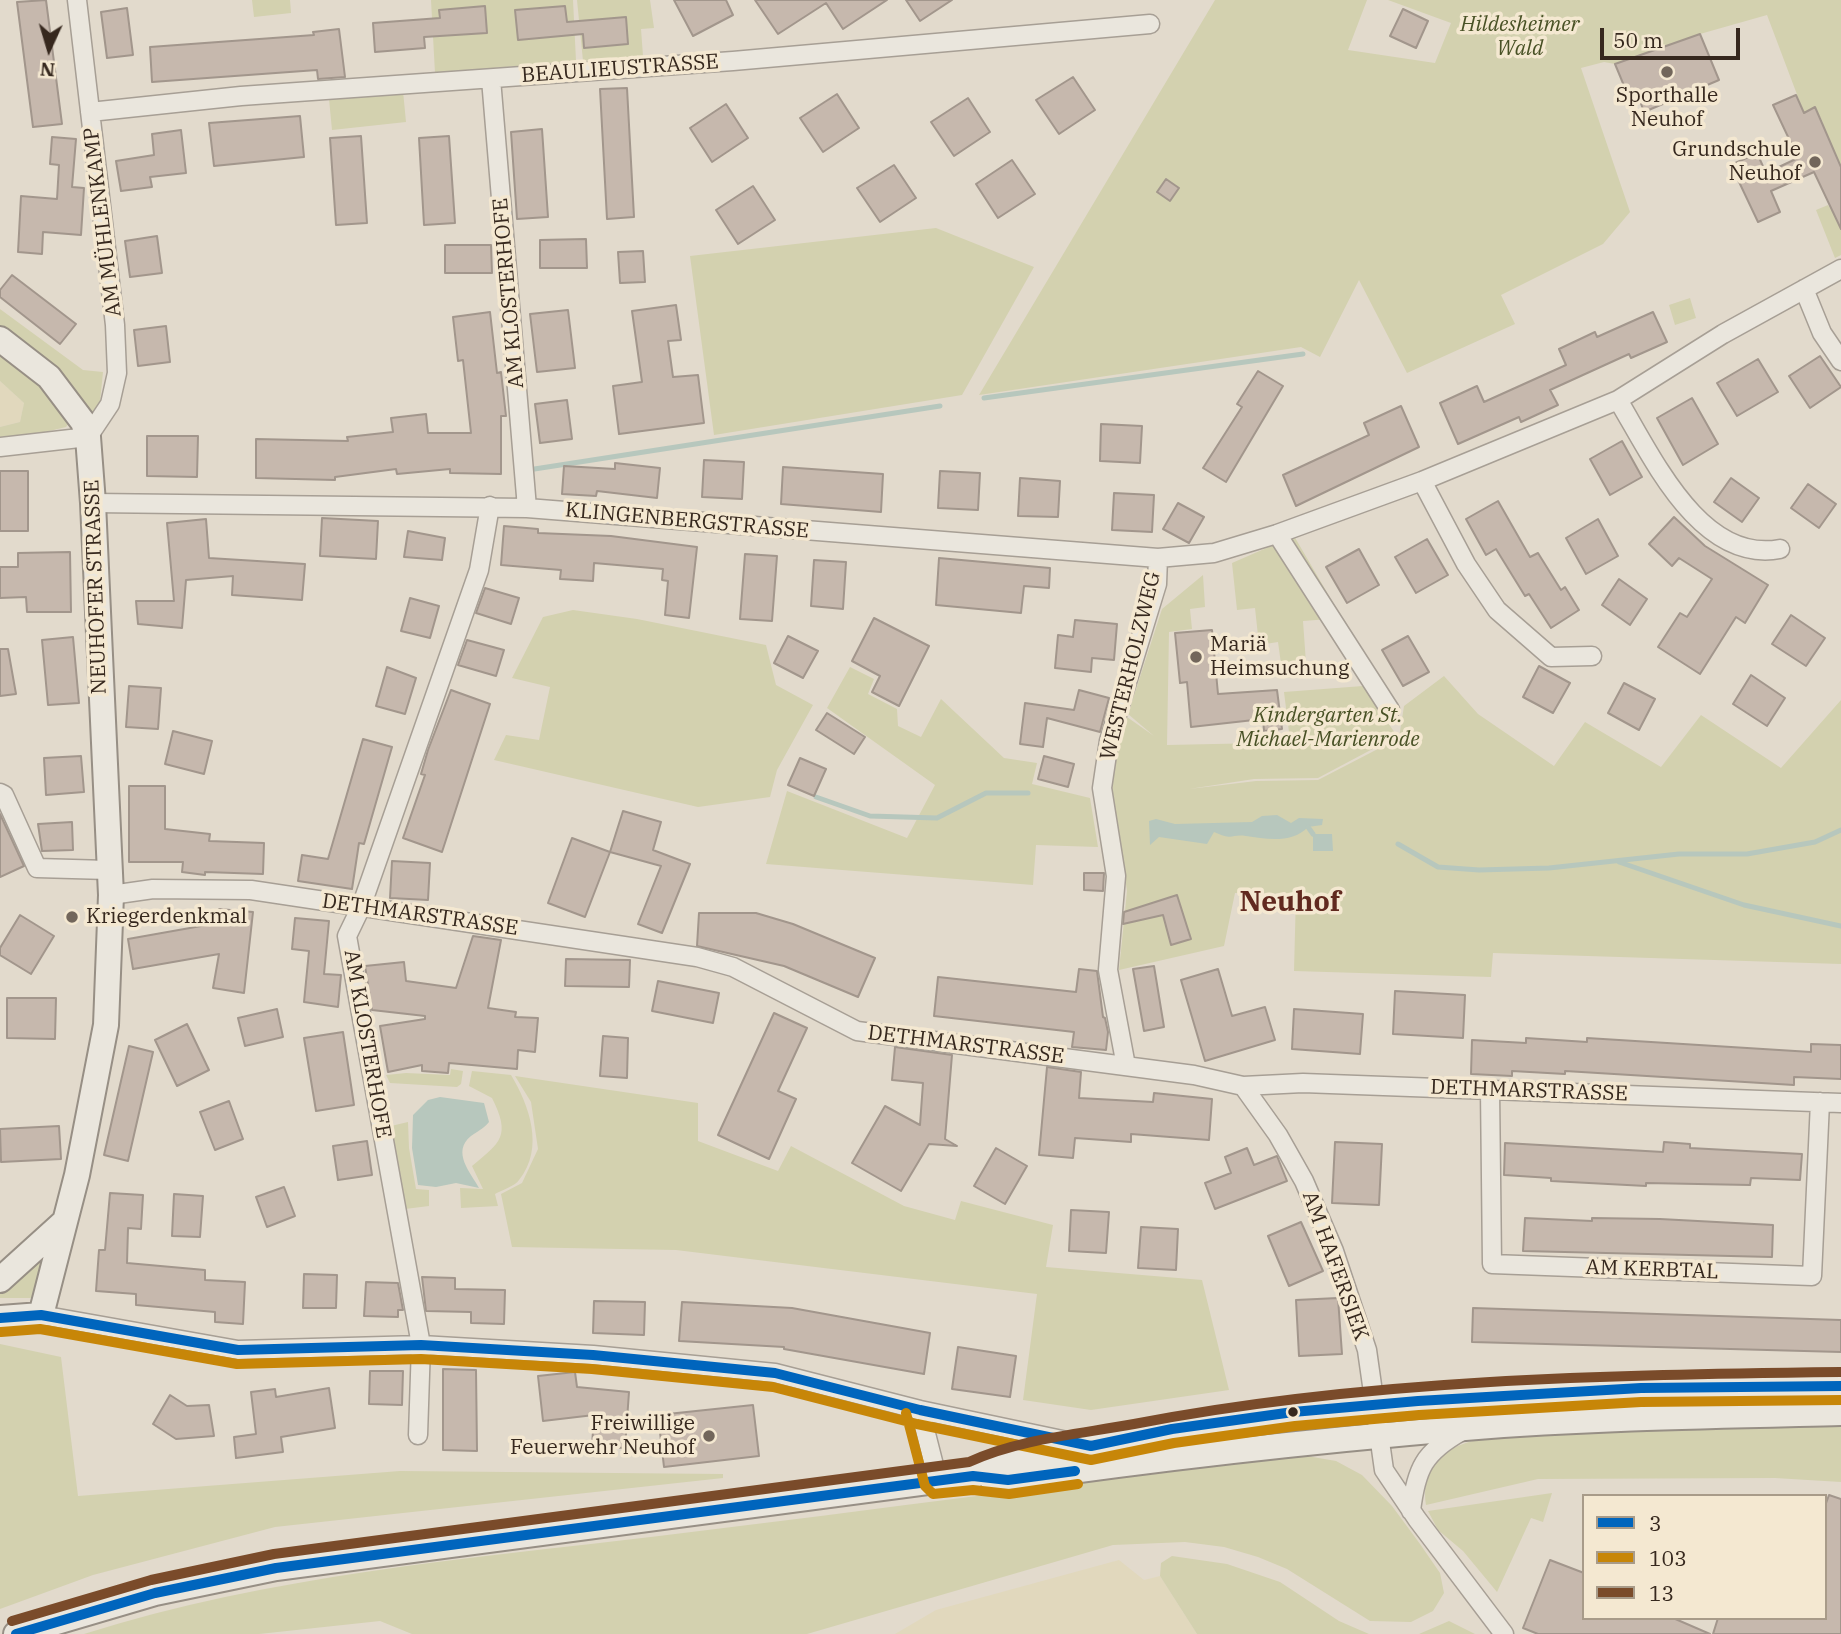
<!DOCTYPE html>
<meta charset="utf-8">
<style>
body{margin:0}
#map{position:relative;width:1841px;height:1634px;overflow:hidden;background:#e2dacc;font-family:"IBM Plex Serif",serif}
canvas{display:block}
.legend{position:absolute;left:1582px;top:1494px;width:245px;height:126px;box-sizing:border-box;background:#f4e8d1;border:2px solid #a89b89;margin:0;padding:9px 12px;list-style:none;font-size:21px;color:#36281e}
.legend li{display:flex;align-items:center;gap:14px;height:35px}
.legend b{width:35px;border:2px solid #a89b89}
.north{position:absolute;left:14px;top:14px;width:70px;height:70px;-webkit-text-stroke:5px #f4e8d1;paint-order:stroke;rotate:184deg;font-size:19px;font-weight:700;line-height:28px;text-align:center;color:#36281e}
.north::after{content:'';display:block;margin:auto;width:24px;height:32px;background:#36281e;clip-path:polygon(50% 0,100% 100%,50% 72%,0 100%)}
.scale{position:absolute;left:1600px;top:28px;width:140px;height:32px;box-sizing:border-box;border:4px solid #36281e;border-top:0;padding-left:9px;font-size:21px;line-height:24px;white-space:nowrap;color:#36281e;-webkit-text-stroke:5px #f4e8d1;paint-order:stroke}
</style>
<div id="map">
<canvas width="1841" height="1634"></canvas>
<ul class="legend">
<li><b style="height:9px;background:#0065bd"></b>3</li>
<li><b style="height:9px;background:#c78608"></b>103</li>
<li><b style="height:9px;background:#7a4b2a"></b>13</li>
</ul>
<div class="north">N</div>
<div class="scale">50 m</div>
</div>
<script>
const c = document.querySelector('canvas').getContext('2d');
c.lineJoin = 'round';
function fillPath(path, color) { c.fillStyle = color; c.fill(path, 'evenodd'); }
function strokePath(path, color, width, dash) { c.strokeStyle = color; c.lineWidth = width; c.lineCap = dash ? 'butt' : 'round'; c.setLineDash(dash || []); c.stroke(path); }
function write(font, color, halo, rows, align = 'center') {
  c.font = font + ' "IBM Plex Serif",serif'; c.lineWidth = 7; c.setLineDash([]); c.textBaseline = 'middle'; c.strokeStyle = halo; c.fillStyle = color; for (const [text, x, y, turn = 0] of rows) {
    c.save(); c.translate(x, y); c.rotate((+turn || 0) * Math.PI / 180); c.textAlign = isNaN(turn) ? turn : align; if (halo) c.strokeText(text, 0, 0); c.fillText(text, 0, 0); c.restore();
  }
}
fillPath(new Path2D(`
 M0,381L24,403L20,422L0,427Z
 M1119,1560L1144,1580L1160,1576L1197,1634H895L936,1610Z`), '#e1d8bd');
fillPath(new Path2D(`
 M252,0H290L291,13L254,17Z
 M431,0H573L576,61L435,73Z
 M577,0H650L654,28L641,29L643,56L583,61Z
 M1215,0H1367L1348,50L1435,63L1451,23L1388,0H1841V167L1832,146L1821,151L1811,129L1823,123L1816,108L1804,113L1767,15L1700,34L1615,64L1604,62L1581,68L1630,212L1603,244L1501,295L1515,324L1407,373L1359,280L1320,357L1301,347L979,395Z
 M403,91L406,122L332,130L329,99Z
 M1828,205L1835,216L1841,214V255L1835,258L1816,210Z
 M936,228L1034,267L962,395L714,435L690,256Z
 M1690,298L1696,318L1675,325L1669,305Z
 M0,309L83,370L103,372L99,412L90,413L0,331Z
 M0,350L45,385L71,420L66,427L0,443V427L20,422L24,403L0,381Z
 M1294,536L1342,618L1303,621L1307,677L1283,678L1278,642L1259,645L1255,608L1237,610L1232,563Z
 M1203,575L1205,607L1190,609L1192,629L1169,632L1167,745L1262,743L1289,732L1284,692L1363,686L1397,736L1318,778L1254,779L1189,789L1256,781L1318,780L1399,738L1404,706L1444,676L1478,714L1554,766L1585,722L1661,767L1701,715L1781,768L1841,700V964L1493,953L1491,977L1294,971L1296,894L1235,893L1224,946L1119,970L1127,891L1111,784L1117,746L1127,717L1154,736L1128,714L1162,609Z
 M573,610L637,619L766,645L776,685L813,705L777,770L770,797L698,807L494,760L506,735L539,740L550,687L512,678L543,617Z
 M850,667L874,679L868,694L897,709L898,726L921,737L941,699L1004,758L1037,763L1032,784L1090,798L1098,847L1036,845L1033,885L766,864L787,791L907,838L935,785L827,708Z
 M451,1069L463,1071L461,1084L457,1087L390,1083L386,1075L406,1073L450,1075Z
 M472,1071L511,1075C529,1105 545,1148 519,1180C515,1186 502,1190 495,1194L498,1206L461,1208L460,1188L483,1189L472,1166C501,1142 511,1136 492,1098L469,1086Z
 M515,1076L698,1103V1141L778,1171L791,1146L904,1206L955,1220L961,1201L1053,1225L1046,1267L1202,1280L1229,1390L1091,1410L1023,1400L1037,1294L676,1250L512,1247L501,1194L522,1183L538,1149L531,1102Z
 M408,1122L409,1148L416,1189L429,1190V1206L405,1209L391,1126Z
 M43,1253L35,1298H0V1290Z
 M0,1344L61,1357L78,1496L400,1471L723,1474V1478L275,1527L93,1575L0,1609Z
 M1841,1424V1482L1775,1478L1538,1479L1426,1505C1418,1442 1477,1439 1523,1433Z
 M1307,1456L1336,1461L1362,1475L1392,1506L1420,1544L1440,1573L1444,1593L1433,1611L1411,1622L1370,1621L1287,1569L1258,1557L1224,1547L1185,1542L1113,1545L807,1634H412L380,1621L259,1634H84C270,1575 466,1559 659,1536C875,1510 1090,1480 1307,1456Z
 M1552,1493L1543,1522L1531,1518L1497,1592L1463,1551L1438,1530L1428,1511Z
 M1172,1556L1227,1564L1280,1582L1339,1621L1369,1634H1197L1160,1576L1161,1563Z
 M1449,1621L1475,1634H1419Z`), '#d3d1af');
fillPath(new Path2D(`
 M1277,815L1291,823L1299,818L1323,819L1322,825L1308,827C1292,844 1266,839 1246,836C1230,834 1234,841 1214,832L1207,844L1159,837L1150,845L1149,821L1156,819L1175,824L1252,822L1262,816Z
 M1313,834H1332L1333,851H1313Z
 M440,1097L484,1103L489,1122C483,1129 478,1131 471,1136C451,1152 471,1173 479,1188L456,1183L436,1187L418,1185L412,1148L413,1115L428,1100Z`), '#b7c7bd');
strokePath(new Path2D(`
 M984,398L1303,354
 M528,470L940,406
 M816,797L870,816L937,818L986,793H1028
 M1308,827L1313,834
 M1398,844L1438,867L1479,870L1549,868L1679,854H1747L1815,842L1841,830
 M1619,862L1744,905L1841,926`), '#b7c7bd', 5);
const building = new Path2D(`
 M46,0L62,124L33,127L17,2Z
 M674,0H726L733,15L693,36Z
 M755,0H887L843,29L826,3L778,34Z
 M906,0H952L920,21Z
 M485,6L487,33L424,37L425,48L375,52L373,23L440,18L439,10Z
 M565,6L567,22L626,17L628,44L584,48L583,34L518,40L515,10Z
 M127,8L133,55L107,58L101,12Z
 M1403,9L1428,21L1416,48L1390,36Z
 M339,29L345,77L318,79L317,70L152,82L150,47L314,35L313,32Z
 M1700,34L1719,80L1644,112L1640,101L1632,105L1615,64Z
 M1073,77L1095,110L1059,134L1036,100Z
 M627,88L634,217L607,219L600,89Z
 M837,94L859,128L823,152L800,118Z
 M1796,95L1804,113L1815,107L1841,167V229L1814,172L1771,191L1780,212L1758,222L1731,165L1757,153L1766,173L1798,158L1773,105Z
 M968,98L990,132L954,156L931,122Z
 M726,104L748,138L712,162L690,128Z
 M300,116L304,157L214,166L209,123Z
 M542,129L548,217L517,219L511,132Z
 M181,130L186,173L150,177L152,187L121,191L116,161L154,155L152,134Z
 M361,136L367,223L336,225L330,138Z
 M449,136L455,223L424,225L419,138Z
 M52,137L76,139L72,187L84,188L81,235L43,232L42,254L18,252L21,196L57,199L59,165L50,164Z
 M1012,160L1035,194L998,218L976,184Z
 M894,165L916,198L880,222L857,188Z
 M1166,179L1179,188L1170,201L1157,192Z
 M753,186L775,220L738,244L716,210Z
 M157,236L162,273L130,277L125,241Z
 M586,239L587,268H540V240Z
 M445,245H491L492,273H445Z
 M643,251L645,282L620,283L618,252Z
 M12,275L76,324L60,344L0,297V290Z
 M676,305L681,340L668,341L673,377L698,375L704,423L619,434L613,386L642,382L632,311Z
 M568,310L575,368L537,372L530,314Z
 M490,312L497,373L501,372L506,416H501V474L450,473V469L397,474L396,469L335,477V480L256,478V439L348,441L347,437L393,432L391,418L426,414L428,433H471L463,360L458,361L453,317Z
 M1653,312L1667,342L1631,358L1629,354L1550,390L1558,405L1521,422L1519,417L1458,444L1440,403L1477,386L1484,402L1566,365L1559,349L1595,332L1597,337Z
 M166,326L170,362L138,366L134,330Z
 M1820,356L1841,387L1810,408L1789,376Z
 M1758,359L1778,392L1737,416L1717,383Z
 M1258,371L1283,386L1226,482L1203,468L1242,407L1237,404Z
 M1692,398L1718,444L1683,465L1657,418Z
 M567,400L572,439L540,443L535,404Z
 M1401,406L1419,447L1296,506L1283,475L1369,435L1364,423Z
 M1101,424L1142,426L1140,463L1100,461Z
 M147,436H198L197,477L147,476Z
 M1622,441L1642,477L1610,495L1590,459Z
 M704,460L744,462L742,499L702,497Z
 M615,463L660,468L657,498L597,491L596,496L562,494L564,466L615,469Z
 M783,467L883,474L881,512L781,504Z
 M0,471H28V531H0Z
 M940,471L980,473L978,510L938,508Z
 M1020,478L1060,481L1058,517L1018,516Z
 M1731,478L1759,498L1742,522L1714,502Z
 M1808,484L1836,504L1819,528L1791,508Z
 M1114,493L1154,495L1152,532L1112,530Z
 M1498,501L1530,557L1538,553L1561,590L1565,587L1579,610L1551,628L1529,594L1525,596L1496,549L1486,555L1466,519Z
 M1178,503L1204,517L1189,543L1163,529Z
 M1674,517L1705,546L1768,585L1745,623L1736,617L1700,674L1658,647L1680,613L1687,617L1712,579L1679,558L1672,566L1649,544Z
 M322,518L378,521L376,559L320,556Z
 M206,519L209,558L305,564L302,600L232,595L233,576L186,580L182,628L138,624L136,601H174L167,523Z
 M1598,519L1618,556L1586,574L1566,538Z
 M504,526L538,529V533L611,536L697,547L689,618L665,615L668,581L662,580L663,569L594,563L593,581L560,579L561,570L501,565Z
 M408,531L445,538L442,560L404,557Z
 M1427,539L1448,575L1416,593L1395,557Z
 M1359,549L1379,585L1347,603L1326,567Z
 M70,552L71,612H27L26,597L0,598V567H18V553Z
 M745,554L777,556L772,621L740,619Z
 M939,558L1050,568L1049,588L1024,586L1021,613L936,605Z
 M814,560L846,562L843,609L811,606Z
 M1619,579L1647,599L1630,625L1602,605Z
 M485,588L519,598L511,624L476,613Z
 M410,598L439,606L430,638L401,631Z
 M1791,615L1825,638L1806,666L1772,644Z
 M874,618L929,646L899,706L872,692L880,676L852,661Z
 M1075,620L1117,624L1114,660L1092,658L1091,672L1055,668L1058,635L1073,637Z
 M1212,630L1218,694L1277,690L1282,729L1264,731L1263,719L1191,727L1187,682L1180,683L1175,633Z
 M788,636L818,651L803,678L774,663Z
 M1408,636L1429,672L1403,686L1382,650Z
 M73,637L79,703L48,705L42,640Z
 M467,640L504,650L496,676L458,665Z
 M0,649H8L16,694L0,696Z
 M1539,666L1570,683L1553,713L1523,697Z
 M387,667L416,678L405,714L376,706Z
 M1751,675L1785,698L1767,726L1733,704Z
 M1624,683L1655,699L1639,730L1608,713Z
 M129,686L161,688L158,729L126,727Z
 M451,690L490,704L442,852L403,838L425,775L421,774L428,750Z
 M1079,690L1109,698L1100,732L1047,718L1043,747L1020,744L1025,703L1074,710Z
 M827,713L865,737L854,754L816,730Z
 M173,731L212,741L204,774L165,764Z
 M363,739L392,747L364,844L359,843L352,889L298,881L302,855L328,859Z
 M81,756L84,792L46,795L44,758Z
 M1044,756L1074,764L1068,787L1038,779Z
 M800,758L826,769L814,796L788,785Z
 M129,786H165V829L210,834L209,841L264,843L263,874L205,872V875L182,872L183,862H129Z
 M623,811L661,822L653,850L690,864L662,933L638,924L661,866L610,852Z
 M0,814L24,866L0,877Z
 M72,822L73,850L42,851L38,824Z
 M572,838L610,852L585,917L548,903Z
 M392,861L430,863L428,900L390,898Z
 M1084,873H1104L1103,891L1084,890Z
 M1177,895L1191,939L1171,945L1163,915L1123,924L1124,912Z
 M219,909L253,912L244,993L213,988L219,954L133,969L128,939L218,923Z
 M699,913H756L793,924L875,958L858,997L784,966L697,946Z
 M20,915L54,936L31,974L0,955V948Z
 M295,918L329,921L324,974L341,975L338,1007L304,1002L309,951L292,949Z
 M473,936L501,940L488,1008L516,1012L515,1017L538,1018L535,1052L518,1050L517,1069L449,1063L448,1073L422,1071V1065L388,1072L380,1026L425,1019V1016L372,1010L365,966L404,962L406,981L456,988Z
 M566,959L630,960L629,987L565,986Z
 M1154,966L1164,1027L1144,1031L1133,969Z
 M1079,969L1097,971L1103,1017L1105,1018L1108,1032L1106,1050L1072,1047L1074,1032L934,1016L938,977L1076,992Z
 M1218,969L1232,1016L1265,1007L1275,1040L1205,1061L1181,980Z
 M658,981L719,993L713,1023L652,1011Z
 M1395,991L1465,995L1463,1038L1393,1034Z
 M7,998H56L55,1039L7,1038Z
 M277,1009L283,1037L245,1046L238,1018Z
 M1294,1009L1363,1014L1360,1054L1292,1049Z
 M774,1013L807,1028L778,1091L796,1099L769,1159L718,1135Z
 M187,1024L209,1070L177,1086L155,1040Z
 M343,1032L354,1105L316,1111L304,1038Z
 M603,1036L628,1038L627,1078L600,1076Z
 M1526,1038L1587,1042V1038L1811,1052V1044L1841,1045V1079L1794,1077V1085L1565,1071V1074L1512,1071V1076L1471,1074L1472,1040L1526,1043Z
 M129,1046L153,1052L128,1161L104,1155Z
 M895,1047L952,1055L945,1139L957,1146L929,1144L901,1191L852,1163L885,1106L920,1125L923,1083L892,1080Z
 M1047,1067L1081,1072L1079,1098L1153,1102L1154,1093L1212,1099L1209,1140L1131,1134V1142L1075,1138L1073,1158L1039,1155Z
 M229,1101L243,1139L215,1150L200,1112Z
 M59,1126L61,1159L1,1162L0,1129Z
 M367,1141L372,1175L338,1180L333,1146Z
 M1335,1142L1382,1144L1379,1205L1332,1203Z
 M1664,1142L1690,1144V1148L1802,1154L1800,1180L1751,1178L1750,1185L1646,1183V1186L1551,1181V1178L1504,1175L1505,1143L1663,1152Z
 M996,1148L1027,1166L1005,1204L974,1186Z
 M1247,1148L1254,1165L1277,1156L1287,1181L1215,1209L1205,1183L1231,1173L1225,1157Z
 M284,1187L295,1216L267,1227L256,1197Z
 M110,1193L143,1195L141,1229L128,1228L127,1263L205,1270V1280L245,1282L243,1324L215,1322V1312L136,1305V1294L96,1291L99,1250H105Z
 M174,1194L203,1196L200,1237L172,1236Z
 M1071,1210L1109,1212L1106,1253L1069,1251Z
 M1525,1218L1592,1221V1218L1660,1219L1773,1225L1772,1257L1523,1251Z
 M1301,1222L1323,1271L1289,1286L1268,1236Z
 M1141,1227L1178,1229L1176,1270L1138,1268Z
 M304,1274L337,1275L336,1308H303Z
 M422,1277L455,1278V1289L505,1290L504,1324L471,1323V1312L426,1311Z
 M366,1282L398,1283L403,1310H398V1317L364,1316Z
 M1338,1298L1342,1354L1299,1356L1296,1300Z
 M594,1301L645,1302L644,1335L593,1333Z
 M682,1302L792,1308L930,1333L924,1374L784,1349V1347L679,1341Z
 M1473,1308L1841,1320V1352L1472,1342Z
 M958,1347L1016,1356L1010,1397L952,1389Z
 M443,1369L476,1370L477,1451L443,1450Z
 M370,1371H403L402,1405L369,1404Z
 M575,1372L577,1387L629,1392L625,1448L592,1446L594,1415L543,1421L538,1376Z
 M329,1388L335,1428L281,1437L283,1452L236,1458L234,1437L256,1434L251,1392L275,1389L276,1397Z
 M170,1395L187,1406L209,1405L214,1436L176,1439L153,1424Z
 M753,1405L759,1456L664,1467L658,1415Z
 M1829,1495L1841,1499V1634H1713L1718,1618H1825V1506Z
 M1550,1560L1584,1573V1618H1673L1710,1634H1538L1523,1628Z`);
fillPath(building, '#c6b8ad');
strokePath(building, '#a2968c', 2);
const street = new Path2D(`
 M491,79L527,508
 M90,112L241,96L733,61L1150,24
 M1804,289L1822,333L1841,361
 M1618,400C1652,456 1700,564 1780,549
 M0,447L88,437L110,404L117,373L115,325L77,0
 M1422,481L1466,564L1497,610L1551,657L1592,656
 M93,503L527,508L1158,558L1214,553L1277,534L1422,481L1618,400L1723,334L1841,269
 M1277,534L1390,710
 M0,793L4,795L37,868L108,870
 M111,895L153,889L251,890L697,957L733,967L857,1031L1194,1075L1243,1086L1303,1083L1841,1103
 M1126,1066L1108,970L1116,876L1102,788L1109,741L1157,584L1158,558
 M1243,1086L1278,1135L1304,1181L1334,1251L1367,1350L1384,1470L1417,1519L1504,1634
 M1490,1090L1492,1264L1812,1276L1820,1102
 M41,1315L238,1350L421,1345L593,1355L775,1373L920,1410L1086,1445
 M920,1410L938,1481
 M418,1435L421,1345L347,936L361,907L479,570L490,506
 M1411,1511C1416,1469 1424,1452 1462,1431`);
const secondary = new Path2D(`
 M0,339L49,377L83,422L88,437L93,503L111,895L106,1025L77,1175L41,1315L0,1318
 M0,1280L63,1223
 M991,1478L1008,1480C1160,1458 1312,1441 1465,1428C1590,1418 1716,1416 1841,1413
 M16,1634L155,1593L276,1568L973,1476L992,1467C1091,1446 1189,1426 1290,1412C1470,1389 1659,1388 1841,1386`);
strokePath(street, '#a79f95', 21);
strokePath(secondary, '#978f85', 28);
strokePath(street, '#eae6dd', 18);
strokePath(secondary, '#eae6dd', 24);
strokePath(new Path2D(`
 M0,1318L41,1315L238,1350L421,1345L593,1355L775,1373L920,1410L1091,1446L1172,1429L1293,1412L1418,1401L1641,1388L1841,1386
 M16,1634L155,1593L276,1568L973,1476L1008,1480L1075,1471`), '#0065bd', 10);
strokePath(new Path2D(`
 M1,1332L40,1329L237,1364L421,1359L592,1369L773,1387L917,1424L1091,1460L1174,1443L1295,1426L1419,1415L1641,1402L1841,1400
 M906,1413L925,1486L933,1494L973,1490L1009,1494L1078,1484`), '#c78608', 10);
strokePath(new Path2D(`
 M12,1621L151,1580L274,1554L969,1462C1018,1439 1080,1434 1134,1424C1367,1379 1604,1375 1841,1372`), '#7a4b2a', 10);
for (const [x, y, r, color] of [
 [1667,72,7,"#72665b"],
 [1815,162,7,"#72665b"],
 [1196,657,7,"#72665b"],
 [72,917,7,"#72665b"],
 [1293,1412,6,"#36281e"],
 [709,1436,7,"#72665b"]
]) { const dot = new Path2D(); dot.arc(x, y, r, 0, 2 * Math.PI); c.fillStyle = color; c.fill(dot); strokePath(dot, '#f4e8d1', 2.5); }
write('italic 21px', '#485125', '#f4e8d1', [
 ["Hildesheimer",1520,25],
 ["Wald",1520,49],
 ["Kindergarten St.",1328,716],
 ["Michael-Marienrode",1328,740]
]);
write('21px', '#36281e', '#f4e8d1', [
 ["BEAULIEUSTRASSE",620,69,-4],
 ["AM MÜHLENKAMP",103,222,-97],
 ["AM KLOSTERHOFE",509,293,-95],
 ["KLINGENBERGSTRASSE",687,521,5],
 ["NEUHOFER STRASSE",96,587,-92],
 ["WESTERHOLZWEG",1131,666,-76],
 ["DETHMARSTRASSE",420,915,8],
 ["AM KLOSTERHOFE",367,1044,80],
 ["DETHMARSTRASSE",966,1045,7],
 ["DETHMARSTRASSE",1529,1091,2],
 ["AM HAFERSIEK",1335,1266,70],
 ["AM KERBTAL",1652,1270,2]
]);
write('21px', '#36281e', '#f4e8d1', [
 ["Sporthalle",1667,96,"center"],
 ["Neuhof",1667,120,"center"],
 ["Grundschule",1801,150],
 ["Neuhof",1801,174],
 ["Mariä",1210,645,"left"],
 ["Heimsuchung",1210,669,"left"],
 ["Kriegerdenkmal",86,917,"left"],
 ["Freiwillige",695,1424],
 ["Feuerwehr Neuhof",695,1448]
], 'right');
write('bold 28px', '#61291f', '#f4e8d1', [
 ["Neuhof",1290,903]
]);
</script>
